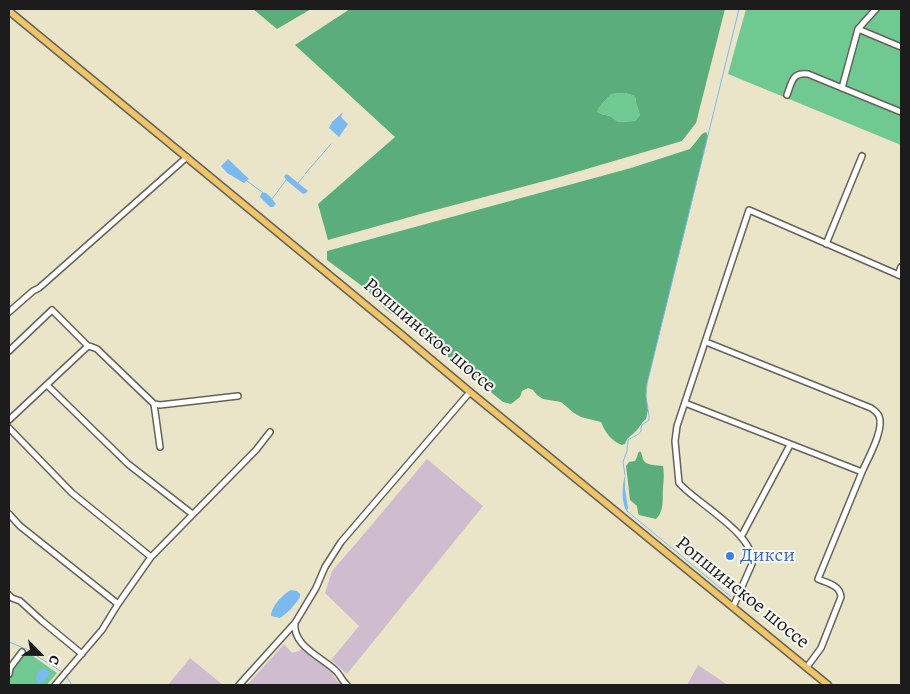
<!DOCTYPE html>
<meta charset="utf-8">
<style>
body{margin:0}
#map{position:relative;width:910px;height:694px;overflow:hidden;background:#eae5c9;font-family:Alegreya,serif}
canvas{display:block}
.frame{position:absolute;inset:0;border:10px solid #1c1c1c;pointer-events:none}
.north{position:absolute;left:15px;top:629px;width:50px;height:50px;-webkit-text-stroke:4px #f6f6f2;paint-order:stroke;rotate:113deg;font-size:14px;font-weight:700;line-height:20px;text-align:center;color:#1c1c1c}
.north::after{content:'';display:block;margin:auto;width:18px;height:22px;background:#1c1c1c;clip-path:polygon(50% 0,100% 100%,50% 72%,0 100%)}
</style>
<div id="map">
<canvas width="910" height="694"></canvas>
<div class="frame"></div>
<div class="north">С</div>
</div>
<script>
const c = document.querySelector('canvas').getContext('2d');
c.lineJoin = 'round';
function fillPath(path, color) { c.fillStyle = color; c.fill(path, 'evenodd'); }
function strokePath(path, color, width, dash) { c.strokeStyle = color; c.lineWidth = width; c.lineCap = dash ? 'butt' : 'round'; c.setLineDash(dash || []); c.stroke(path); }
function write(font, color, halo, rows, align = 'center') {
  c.font = font + ' Alegreya,serif'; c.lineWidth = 4; c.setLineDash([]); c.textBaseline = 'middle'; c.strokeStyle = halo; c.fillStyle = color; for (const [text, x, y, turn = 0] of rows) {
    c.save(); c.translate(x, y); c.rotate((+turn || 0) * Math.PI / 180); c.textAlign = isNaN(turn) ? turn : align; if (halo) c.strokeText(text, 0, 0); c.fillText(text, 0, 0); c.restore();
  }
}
fillPath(new Path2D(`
 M427,459L483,506L347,674L331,660L359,626L325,593L332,571L358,541Z
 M284,644L292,653L299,651L302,648L332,673L337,681L342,685H247Z
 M190,658L223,685H168Z
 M698,665L728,685H687Z`), '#cfbdcf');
fillPath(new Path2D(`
 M746,9H901V145L728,74Z
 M625,93L635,96L636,103L640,115L635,121L618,122L610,116L601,114L597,112C600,104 606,101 611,94Z
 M26,651L57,673L47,685H9L11,670Z`), '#6fc991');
fillPath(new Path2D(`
 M253,9H311L277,29Z
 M350,9H725L696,123L682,141L556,178L424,213L328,240L318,204L395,137L295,45ZM625,93L635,96L636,103L640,115L635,121L618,122L610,116L601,114L597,112C600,104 606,101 611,94Z
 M706,132L708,136L647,384L646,396L648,410L646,419C641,423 640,427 635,432C631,436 627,437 625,444L622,445C612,442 605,432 601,422L581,417L574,413L561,402L543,399L537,395L533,390L528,388L522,391L520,397L511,404L503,402L418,332L386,310L366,289L327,260V251L631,168L690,149L702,134Z
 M640,451C642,453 642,456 643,459C645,466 657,465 663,466C664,473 664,479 663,487C662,498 665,510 656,519L639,515L638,513L637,506L630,500L626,466L629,462L635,461L637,457L638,453Z`), '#5bad7b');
fillPath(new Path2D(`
 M343,112L341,117L348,124L339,137L329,128L332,122Z
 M228,159L249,179L244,183L227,173L221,166Z
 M287,174L308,191L306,193L303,194L286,180L284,176Z
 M262,192C269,193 272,199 276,204L273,207H270L260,197Z
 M625,475V488L628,508L627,512C621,503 622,485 625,475Z
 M291,590L297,591L300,594V597C295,605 288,613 280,618L271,616V614C273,605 282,595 291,590Z
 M43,668L49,671L50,673C48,678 43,683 38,684C34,679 37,671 43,668Z`), '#7bbaef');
strokePath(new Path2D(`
 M305,174L331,144
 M247,181L262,192
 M298,183L304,176
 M272,199L286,180
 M625,475L623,462L627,451L628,440C632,437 639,435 641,431C641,429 641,427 642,425L649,420V416L646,396L647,384L739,9
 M627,511L731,597
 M9,642L26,649L62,672
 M66,676L72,685`), '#7bbaef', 1);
const minor = new Path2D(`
 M858,29L901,47
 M842,88L858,29L876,9
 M787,95C792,82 792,72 808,74L901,112
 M826,244L862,156
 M898,275L901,267
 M9,312L33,291L39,288L187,157
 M88,346L92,347L97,349L154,404L160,405L238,396
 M9,351L52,310L88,346
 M47,385L128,464L191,513L192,515
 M685,403L862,472C867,460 885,429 879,416C877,412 874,410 871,408L706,342
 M154,404L160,447
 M9,420L88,346
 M9,428L72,493L151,557
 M9,514L20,526L118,604
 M741,537L790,445
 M9,595L12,598L20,601L42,621L82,654
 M733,607L752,564C757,535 696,503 679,483L675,441L677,426L749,210L901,276
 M295,623C292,645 321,657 335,670C340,674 342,681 347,685
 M807,667L821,648L841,597C840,585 827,583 818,579L862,472
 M9,674L10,668L22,652
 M55,685L102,630L118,604L151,557L256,450L270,432
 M239,685L295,623L316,588L325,567L341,542L470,392`);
const major = new Path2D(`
 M9,11L396,330L470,392L828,685`);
strokePath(minor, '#646259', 8);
strokePath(major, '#646259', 9);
strokePath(minor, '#fff', 5);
strokePath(major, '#f0c469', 6);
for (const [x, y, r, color] of [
 [730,556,5,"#3f7fe0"]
]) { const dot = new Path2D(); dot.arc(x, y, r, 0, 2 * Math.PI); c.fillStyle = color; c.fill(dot); strokePath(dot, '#f6f6f2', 2); }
write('20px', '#1c1c1c', '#f6f6f2', [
 ["Ропшинское шоссе",429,336,40],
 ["Ропшинское шоссе",742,593,39]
]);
write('20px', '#366cbe', '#f6f6f2', [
 ["Дикси",740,556]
], 'left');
</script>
